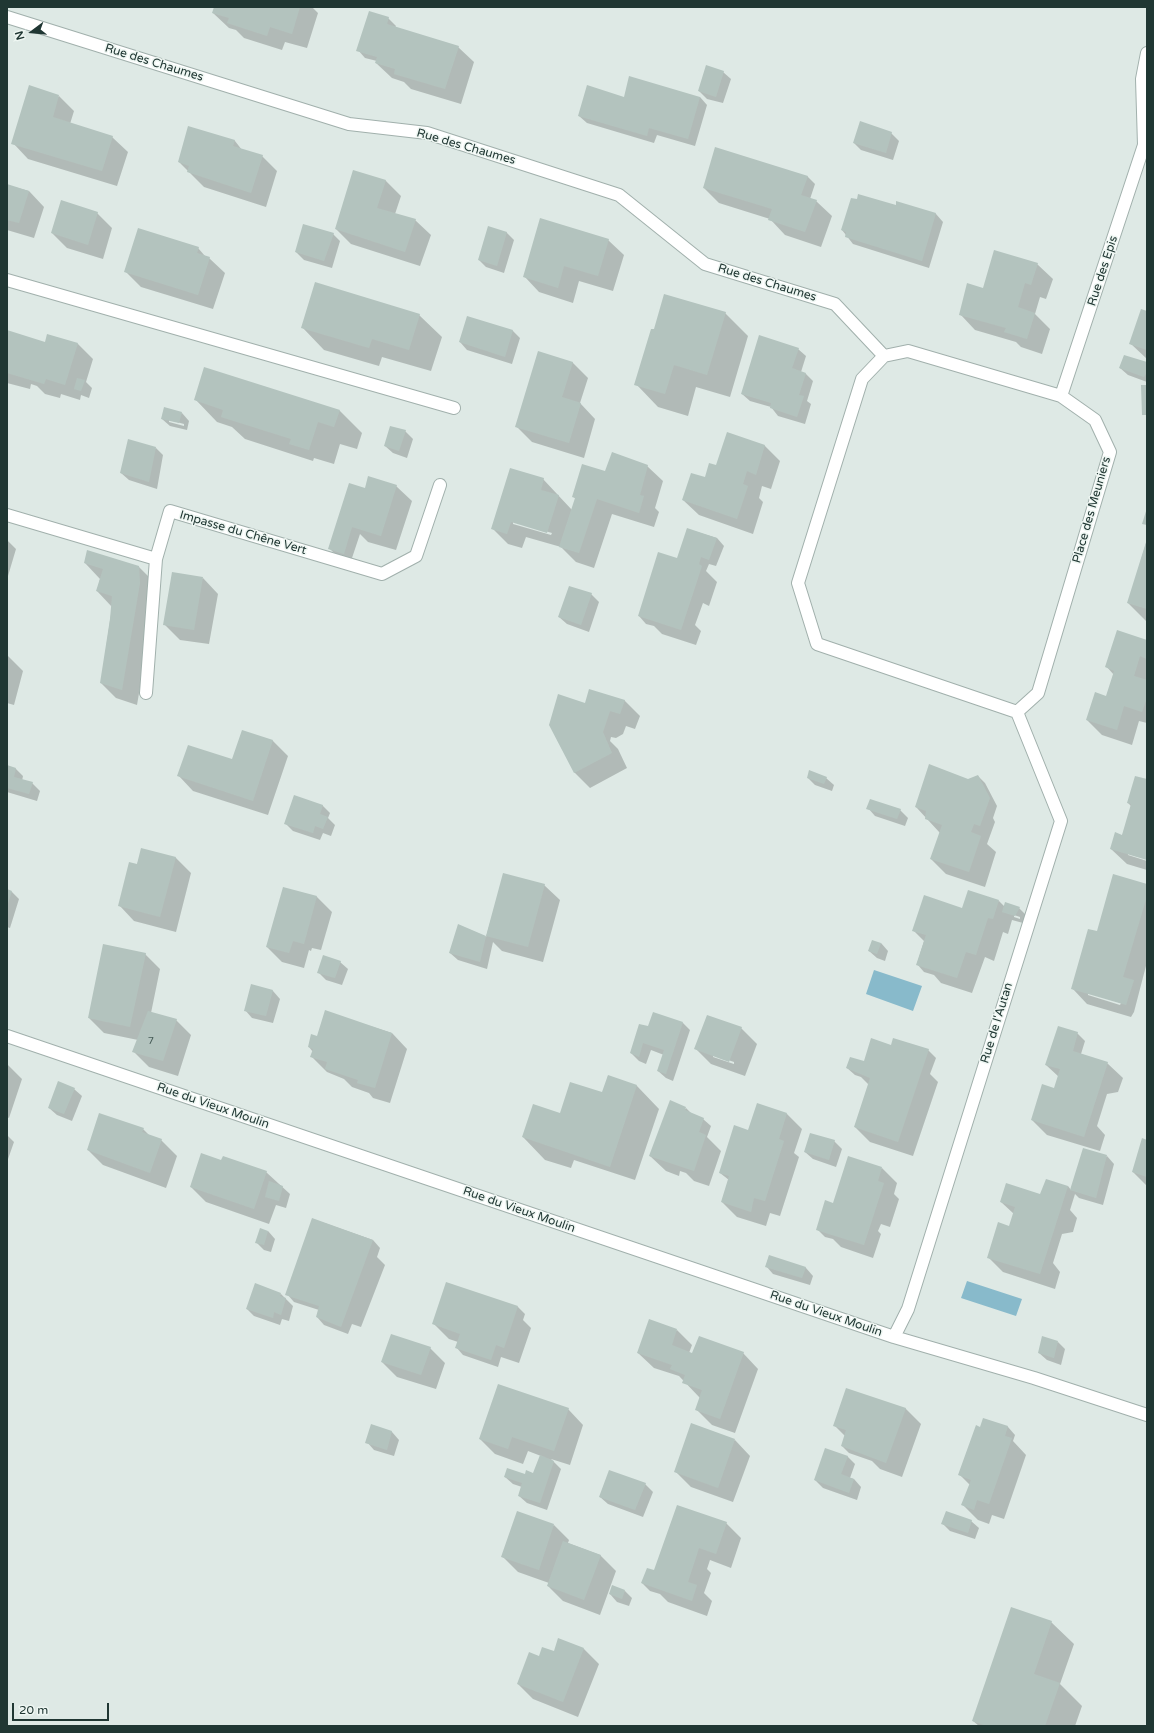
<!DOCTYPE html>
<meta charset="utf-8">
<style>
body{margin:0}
#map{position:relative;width:1154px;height:1733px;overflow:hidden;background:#dee9e5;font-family:"Varela Round",sans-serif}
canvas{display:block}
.frame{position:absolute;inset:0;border:8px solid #203733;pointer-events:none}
.north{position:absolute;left:12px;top:12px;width:40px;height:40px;-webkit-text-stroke:3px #eef6f2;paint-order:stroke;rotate:254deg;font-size:11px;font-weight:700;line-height:16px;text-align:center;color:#203733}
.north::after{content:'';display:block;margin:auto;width:14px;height:18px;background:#203733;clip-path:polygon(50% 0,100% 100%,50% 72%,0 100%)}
.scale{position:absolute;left:12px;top:1703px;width:97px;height:18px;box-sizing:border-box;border:2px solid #203733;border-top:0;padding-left:5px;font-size:12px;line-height:14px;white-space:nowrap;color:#203733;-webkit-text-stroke:3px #eef6f2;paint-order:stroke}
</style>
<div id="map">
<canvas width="1154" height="1733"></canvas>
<div class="frame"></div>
<div class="north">N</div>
<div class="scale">20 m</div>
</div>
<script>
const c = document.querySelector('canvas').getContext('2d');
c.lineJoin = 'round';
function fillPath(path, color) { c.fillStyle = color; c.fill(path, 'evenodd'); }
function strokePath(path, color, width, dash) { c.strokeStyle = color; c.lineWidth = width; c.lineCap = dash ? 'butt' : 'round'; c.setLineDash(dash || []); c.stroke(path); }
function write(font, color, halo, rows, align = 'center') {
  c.font = font + ' "Varela Round",sans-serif'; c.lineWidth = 3; c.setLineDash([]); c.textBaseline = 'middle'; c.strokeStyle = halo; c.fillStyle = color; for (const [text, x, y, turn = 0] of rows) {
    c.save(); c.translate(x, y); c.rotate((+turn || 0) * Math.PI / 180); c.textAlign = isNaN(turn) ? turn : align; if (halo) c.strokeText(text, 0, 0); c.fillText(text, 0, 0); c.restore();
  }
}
fillPath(new Path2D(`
 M874,970L922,986L913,1011L866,994Z
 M967,1281L1022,1299L1016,1316L961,1298Z`), '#88bacb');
fillPath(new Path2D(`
 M215,7H312L318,13L307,48L285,42L282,50L244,38L236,30L229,28L213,13Z
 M388,18L396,26L395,28L458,47L474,62L461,104L411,89L404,82L392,78L376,63L377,61L365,58L358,50Z
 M723,72L731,79L723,103L707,99L699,91Z
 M59,96L74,111L70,124L112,137L128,152L117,186L28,159L13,143Z
 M700,97L707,105L695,146L657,135L654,143L587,123L579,116L624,98Z
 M203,132L235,141L242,150L262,156L277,171L266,207L204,187L179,162Z
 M891,133L899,141L893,160L861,150L854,143Z
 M354,171L386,181L401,196L395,214L415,220L431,235L420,266L351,244L336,229Z
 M807,176L815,184L810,199L816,201L832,216L821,247L785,235L770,219L719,203L704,188Z
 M7,185L29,191L44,207L34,238L7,230Z
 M897,203L936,214L943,222L929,268L853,244L842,230L896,206Z
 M97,213L112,228L103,259L67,248L52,233Z
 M506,232L514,240L504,273L486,267L479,260Z
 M333,234L340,241L332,268L304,260L296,252Z
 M608,240L624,255L613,291L579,281L573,303L539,292L524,276Z
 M198,248L205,256L209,258L225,273L213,309L141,287L126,272Z
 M1037,264L1053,279L1046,299L1040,297L1035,314L1050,329L1042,354L1021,347L1016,342L975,330L960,314L983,289Z
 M1147,312V359L1131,344Z
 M725,313L748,336L730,397L696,387L688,416L658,407L636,384Z
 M419,315L442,337L431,371L382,357L379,366L324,350L302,327Z
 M468,317L513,331L520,338L512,364L467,350L460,342Z
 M7,331L49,344H78L93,359L86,382L92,388L89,398L81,395L80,400L61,394L60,398L45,394L37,386L31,384L30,389L7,383Z
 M798,349L806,356L801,372L806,374L813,381L807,401L811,404L805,424L778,416L771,407L750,401L742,394Z
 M572,362L588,378L580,403L595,419L584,458L532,442L516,426Z
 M1147,363V382L1128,375L1120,368Z
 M195,399L340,411L362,433L357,449L340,444L334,464L314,458L313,461L245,439L232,427L217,422Z
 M182,413L189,421L187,430L170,426L162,419ZM169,420L184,424V426L169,422Z
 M405,431L413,439L407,458L393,453L385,446Z
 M728,434L765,446L780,461L771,489L762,486L759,498L763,502L753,534L699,515L683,500L717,466Z
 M156,448L163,455L157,489L129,480L121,473Z
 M647,466L663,481L655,508L659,512L654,527L612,514L594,568L576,562L561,547L526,537L522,548L508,544L492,528L543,479L572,510L576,499L573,496L606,472ZM513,522L552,533L551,535L513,524Z
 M396,486L412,501L396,550L368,542L360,534L351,561L337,556L329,548L365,489Z
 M687,529L717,538L724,546L716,566L709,564L706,571L717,582L709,606L703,603L695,625L701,631L696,645L662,634L654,626L646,624L639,616L681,560Z
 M7,540L16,549L8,576H7Z
 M1147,540V622L1128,603Z
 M85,563L139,567L154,582L155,599L137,705L116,698L101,683L112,607L97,591L100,579Z
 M203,578L218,594L209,644L180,640L164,624Z
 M591,594L599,602L589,632L567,624L559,617Z
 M1147,642V723L1139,721L1132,745L1102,735L1087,720L1106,698L1114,675L1106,666Z
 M7,655L23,671L14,705L7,703Z
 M624,700L640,716L635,729L626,726L623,734L616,738L611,737L610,741L618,749L627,768L590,788L574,772L586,704Z
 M243,731L273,741L288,756L268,815L193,791L178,775L233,760Z
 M7,767L16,769L23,776L22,781L32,783L40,791L37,801L7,792Z
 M978,776L985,783L997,806L993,818L995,822L987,844L996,852L985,887L946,874L931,859L940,833L916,807Z
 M808,778H826L834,785L832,791L815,785Z
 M1147,780V859L1128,853V855L1147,861V870L1127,864L1111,849L1122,836L1132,807L1128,803Z
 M322,805L330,813L328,818L335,825L331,836L323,833L320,840L293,831L286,824Z
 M868,808L900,810L908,818L905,826L875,816Z
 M142,849L176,858L191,873L176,932L134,921L119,905L137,865Z
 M504,874L544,885L560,900L543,962L502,951L493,942L487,969L458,960L450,953L459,926L486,937Z
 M1147,885V962L1134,1012L1131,1017L1087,1004L1072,988L1098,933ZM1088,993L1121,1003L1120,1005L1088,995Z
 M284,888L317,897L332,912L321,950L312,948L311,951L309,950L304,968L282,962L267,947Z
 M7,890L12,892L19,899L10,928L7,927Z
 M999,901L1005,907L1019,908L1026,915L1023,923L1012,920L1008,934L1003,932L994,961L985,957L972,993L941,983L934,975L924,972L917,964L924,941L913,930ZM1014,915L1020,917V919L1014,917Z
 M881,943L888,951L885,961L877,958L869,951Z
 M145,954L160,969L151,1013L176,1020L191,1035L178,1076L149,1067L133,1051L138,1040L104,1033L89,1018Z
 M340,962L348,969L342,985L326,980L318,972Z
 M252,985L273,991L280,999L273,1023L252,1018L245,1010Z
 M326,1012L392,1033L407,1049L390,1103L373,1098L369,1093L352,1087L344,1079L327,1072L312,1057L313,1052L309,1047L317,1038Z
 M683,1023L690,1030L673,1081L666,1078L658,1071L664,1055L651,1050L646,1064L639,1061L631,1053L649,1027Z
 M741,1028L757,1044L745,1076L711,1064L696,1049ZM713,1055L734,1062V1064L713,1057Z
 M1077,1033L1085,1041L1081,1054L1107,1063L1123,1078L1118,1092L1107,1094L1097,1126L1105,1135L1100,1151L1047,1135L1032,1120L1055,1089L1059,1077L1046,1065Z
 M891,1046L928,1050L936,1058L930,1074L938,1082L913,1156L870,1142L855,1127L869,1085L861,1077L855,1075L847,1068L864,1062Z
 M7,1064L22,1079L9,1118L7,1117Z
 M608,1076L637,1086L659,1109L635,1180L574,1160L571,1168L545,1160L523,1137L560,1114L603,1094Z
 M74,1089L82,1096L72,1121L57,1115L49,1108Z
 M758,1105L787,1114L802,1129L794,1153L799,1157L780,1216L770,1213L766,1226L737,1217L722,1202L729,1180L720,1173L749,1131Z
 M686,1108L692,1114L703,1119L711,1126L707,1137L721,1151L709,1186L694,1181L686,1173L680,1171L679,1176L666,1171L650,1156Z
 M143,1129L151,1137L161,1140L177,1156L166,1188L103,1165L88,1150Z
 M7,1135L14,1142L7,1162Z
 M834,1141L842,1149L836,1167L813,1159L805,1152Z
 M1147,1141V1186L1133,1172Z
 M1107,1156L1114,1164L1103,1205L1079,1198L1075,1194L1070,1210L1077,1218L1073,1232L1062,1234L1053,1263L1060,1272L1055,1289L1003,1272L988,1257L1013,1228L1014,1214L1001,1202L1044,1197L1068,1186L1071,1190Z
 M222,1161L266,1172L290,1194L286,1208L276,1205L269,1224L206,1202L191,1187Z
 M882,1168L897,1183L894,1194L899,1199L890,1227L881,1224L878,1231L881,1234L873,1258L841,1247L833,1239L825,1237L817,1229L833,1204Z
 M313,1219L373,1240L380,1248L377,1257L385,1265L361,1327L352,1324L348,1334L324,1325L317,1317L319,1310L294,1302L287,1294Z
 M268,1231L275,1239L271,1252L264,1250L257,1243Z
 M769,1256L806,1268L813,1276L810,1285L773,1274L766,1266Z
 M447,1283L518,1307L525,1314L523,1320L531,1328L519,1363L501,1357L498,1367L463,1355L456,1347L458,1342L449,1339L434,1324Z
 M281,1294L293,1306L289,1321L282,1319L280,1325L254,1316L247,1309Z
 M677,1330L692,1345L689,1353L693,1354L743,1353L758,1369L735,1433L712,1425L696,1409L700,1398L679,1376L654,1368L638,1353Z
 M1058,1342L1065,1349L1061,1365L1047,1360L1039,1353Z
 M430,1348L445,1363L436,1389L397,1377L382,1362Z
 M905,1408L921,1424L902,1477L880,1469L872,1461L849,1453L842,1446L845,1436L834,1425Z
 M568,1409L583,1425L570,1465L551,1459L561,1469L547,1510L527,1503L519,1496L522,1487L513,1484L505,1477L534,1474L541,1456L528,1451L523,1464L495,1454L480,1439Z
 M984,1419L1008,1427L1015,1435L1013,1441L1026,1455L1004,1519L992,1515L989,1524L978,1520L963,1505L970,1485L960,1475Z
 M372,1425L392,1432L399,1440L394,1456L374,1450L367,1442Z
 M735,1440L750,1456L733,1502L691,1487L676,1472Z
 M847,1456L855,1464L850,1478L854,1479L861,1487L857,1500L823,1488L815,1480Z
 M645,1484L653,1492L643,1517L608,1504L600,1497Z
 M971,1521L979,1528L975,1539L950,1531L943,1524Z
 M726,1523L741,1538L731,1568L710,1560L707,1569L711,1573L704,1593L712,1601L707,1616L668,1602L660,1594L650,1591L642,1583L655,1571Z
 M554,1525L569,1540L568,1543L600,1555L616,1571L600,1615L563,1601L548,1586L549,1583L518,1572L502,1556Z
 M625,1591L632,1598L629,1606L617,1602L610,1594Z
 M1051,1622L1074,1644L1060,1684L1082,1706L1075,1726H979L973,1721Z
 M584,1649L599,1664L578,1717L533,1699L518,1684L539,1657L554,1653Z`), '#0003');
fillPath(new Path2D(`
 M214,7H300L292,34L270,27L267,36L227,23L229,18L212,13Z
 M369,11L389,17L387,24L459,46L445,89L394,74L395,69L375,63L377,57L356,51Z
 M706,65L724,71L716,97L698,91Z
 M629,76L700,97L688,139L649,128L647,136L578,116L587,85L624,97Z
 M29,85L59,95L53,117L113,136L102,171L11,144Z
 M860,121L892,132L886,153L853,143Z
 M188,126L235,140L233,146L263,155L251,193L187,172L189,166L178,162Z
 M715,147L808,176L801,195L817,200L805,232L768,220L772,209L703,188Z
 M353,170L386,180L377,208L416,219L405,252L335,229Z
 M7,184L29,191L19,223L7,220Z
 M858,194L896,205V201L936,213L922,261L845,237L846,232L841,230L851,198L857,199Z
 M61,200L98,212L88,245L51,233Z
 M540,218L609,239L598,276L564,266L558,288L523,277Z
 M303,224L334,233L324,261L295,252Z
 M488,226L507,232L497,266L478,260Z
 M138,228L199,247L197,253L210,257L198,295L124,272Z
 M994,250L1038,263L1031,285L1025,283L1018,307L1035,313L1027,339L1004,332L1006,328L959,315L967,283L983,288Z
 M315,282L420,314L409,350L372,339L369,348L301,328Z
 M664,294L726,312L707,375L674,365L665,394L634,385L651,329H654Z
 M1141,309L1147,311V350L1129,344Z
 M467,316L513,330L505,357L459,342Z
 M7,330L45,342L47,334L78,343L65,385L46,379L44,384L7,373Z
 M759,335L799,348L792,368L806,373L799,395L804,396L797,417L770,408L771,403L741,394Z
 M538,351L573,362L562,397L581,403L569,443L515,427Z
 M1124,355L1147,362V372L1144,377L1119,368Z
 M204,367L340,410L334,427L318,422L309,450L289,444L291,439L221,417L223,410L194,400Z
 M77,378L85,380L81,391L74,389Z
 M1141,385H1147V415H1142Z
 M164,407L182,412L179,423L161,419Z
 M390,426L406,430L399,451L384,446Z
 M727,432L765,445L756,475L747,471L743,484L748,486L737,519L682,500L691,473L705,477L709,463L716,465Z
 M128,439L156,447L149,482L120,473Z
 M612,452L648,465L640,495L644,496L639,513L597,499L579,553L559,547L575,498L572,497L582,464L605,471Z
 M510,468L544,478L541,490L559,495L547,533L511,522L507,534L491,529Z
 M368,476L397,485L381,536L352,527L344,554L328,549L349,483L365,488Z
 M1147,508V525L1142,524Z
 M687,528L717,538L709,560L701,557L699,564L702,566L681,630L638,616L658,552L677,558Z
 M1147,539V609L1127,603Z
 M87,550L139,566L140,583L122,690L100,683L110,619L112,596L96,591L103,569L84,563Z
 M172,572L203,577L194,630L163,625Z
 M569,586L592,593L581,625L558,617Z
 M1117,630L1147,640V659L1140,656L1134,676L1147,680V698L1142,712L1124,706L1117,730L1086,720L1095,692L1106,696L1114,671L1105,667Z
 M589,689L625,700L620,714L610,711L603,732L612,753L574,773L549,725L558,694L585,703Z
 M242,730L273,740L253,801L177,776L188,745L232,759Z
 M929,764L968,779L978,775L990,798L980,826L974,824L971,832L981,836L969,872L930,859L942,825L925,819L926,811L915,807Z
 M7,765L16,768L14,777L33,782L29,794L7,788Z
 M809,770L827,777L824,784L807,778Z
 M1135,776L1147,779V860L1110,849L1115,832L1122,835L1131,804L1127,803Z
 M294,795L323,805L320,814L328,817L323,829L315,826L313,833L284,824Z
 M870,799L901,809L897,819L866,809Z
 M141,848L176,857L160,917L118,906L129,862L137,864Z
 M503,873L545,884L528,947L486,936Z
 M1113,874L1147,884V896L1123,977L1134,980L1126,1005L1071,989L1088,929L1097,931Z
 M283,887L317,896L304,944L293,941L289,953L266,947Z
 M7,889L12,891L7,906Z
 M968,890L999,900L993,919L988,918L976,955L966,952L957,978L916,965L926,935L912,931L924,895L962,908Z
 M1005,902L1020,907L1015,916L1002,912Z
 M458,924L486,936L480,962L449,953Z
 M872,940L881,943L877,954L868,951Z
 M103,944L146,953L130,1027L88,1018Z
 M323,955L341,961L335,978L317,973Z
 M251,984L273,990L266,1016L244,1011Z
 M325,1010L392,1033L375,1088L357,1083L358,1080L325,1069L327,1062L310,1057L313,1049L308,1047L311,1034L317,1036Z
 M148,1011L177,1019L163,1061L132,1052Z
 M653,1012L683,1022L666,1074L657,1071L664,1050L643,1043L639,1057L630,1053L639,1024L648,1026Z
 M707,1015L742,1027L729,1062L694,1049Z
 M1058,1026L1078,1032L1073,1051L1108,1062L1084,1137L1031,1120L1042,1084L1054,1088L1060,1069L1045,1065Z
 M871,1038L891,1045L893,1038L929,1049L898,1142L854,1127L870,1078L846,1068L850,1057L864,1061Z
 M608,1075L637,1085L610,1167L522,1137L533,1104L560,1113L570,1082L602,1092Z
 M58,1081L75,1088L64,1114L48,1108Z
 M670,1100L686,1107L685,1110L704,1118L699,1132L706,1135L694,1171L649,1156Z
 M757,1103L787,1113L779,1139L784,1141L765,1201L754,1198L751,1212L721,1202L729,1176L719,1173L734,1125L748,1130Z
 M99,1113L144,1128L142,1132L162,1139L150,1173L87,1150Z
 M810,1133L835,1140L829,1160L804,1152Z
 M1142,1138L1147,1140V1177L1132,1172Z
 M1083,1148L1107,1155L1096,1198L1070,1190Z
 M201,1153L221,1160L223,1156L267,1171L254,1209L190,1187Z
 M848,1156L882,1167L878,1181L884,1183L864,1245L816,1230L825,1200L833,1203Z
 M1046,1179L1068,1186L1040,1274L987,1258L998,1222L1009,1226L1015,1207L1000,1202L1006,1183L1040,1194Z
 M269,1181L283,1186L279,1201L265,1197Z
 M312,1218L373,1240L341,1327L316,1317L319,1306L285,1295Z
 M260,1228L268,1231L264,1245L255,1243Z
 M769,1255L806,1267L802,1278L765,1267Z
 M446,1282L518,1306L504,1348L496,1345L491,1360L455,1348L460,1334L432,1324Z
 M255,1283L281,1293L280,1296L286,1298L281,1315L274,1312L273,1318L246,1309Z
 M649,1319L677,1329L672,1345L692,1353L699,1336L744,1352L720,1419L695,1410L702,1390L682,1383L685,1375L670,1369L672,1365L637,1353Z
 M391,1334L431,1347L421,1375L381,1362Z
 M1042,1336L1058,1341L1054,1358L1038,1353Z
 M498,1384L569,1408L554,1451L512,1437L508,1449L479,1439Z
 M846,1388L906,1408L886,1463L841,1446L846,1430L833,1426Z
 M983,1418L1008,1426L1005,1436L1012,1438L989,1504L977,1500L974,1510L961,1505L971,1480L958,1475L976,1425L980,1427Z
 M691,1423L735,1439L718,1488L674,1472Z
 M371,1424L392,1431L387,1450L365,1443Z
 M825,1448L848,1456L841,1474L854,1479L849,1493L814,1480Z
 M540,1455L554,1461L540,1503L518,1496L522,1483L504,1477L507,1468L525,1474L526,1470L533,1473Z
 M609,1470L646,1483L635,1510L599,1497Z
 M677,1505L727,1522L716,1554L699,1548L688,1582L697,1585L692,1601L641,1583L647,1568L654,1570Z
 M517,1511L554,1524L539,1570L501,1557Z
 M946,1511L972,1520L968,1533L941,1524Z
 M563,1541L601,1555L584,1600L547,1586Z
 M612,1585L625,1590L622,1599L609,1594Z
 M1011,1607L1052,1621L1034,1674L1060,1683L1045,1726H987L972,1721Z
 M558,1638L584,1648L563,1702L517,1684L529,1652L539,1656L542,1647L554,1651Z`), '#b3c3be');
const minor = new Path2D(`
 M7,17L349,124L427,133L619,195L705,264L835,304L884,356
 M7,280L454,408
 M908,351L1061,396L1095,420L1110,452L1038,693L1017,712L817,644L798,583L862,379L884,356Z
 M1061,396L1144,145L1142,79L1147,53
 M7,515L156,559
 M146,693L156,559L170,511L382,574L416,556L440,485
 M7,1036L894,1337L1034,1378L1147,1415
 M894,1337L908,1309L1061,821L1017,712`);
strokePath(minor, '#a1b0ac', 14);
strokePath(minor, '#fff', 12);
write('10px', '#455a56', null, [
 ["7",151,1041]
]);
write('12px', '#203733', '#eef6f2', [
 ["Rue des Chaumes",154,63,17],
 ["Rue des Chaumes",466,147,16],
 ["Rue des Epis",1103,271,-72],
 ["Rue des Chaumes",767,283,17],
 ["Place des Meuniers",1092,510,-74],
 ["Impasse du Chêne Vert",243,533,16],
 ["Rue de l'Autan",997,1023,-73],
 ["Rue du Vieux Moulin",213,1106,19],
 ["Rue du Vieux Moulin",519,1210,19],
 ["Rue du Vieux Moulin",826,1314,19]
]);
</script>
